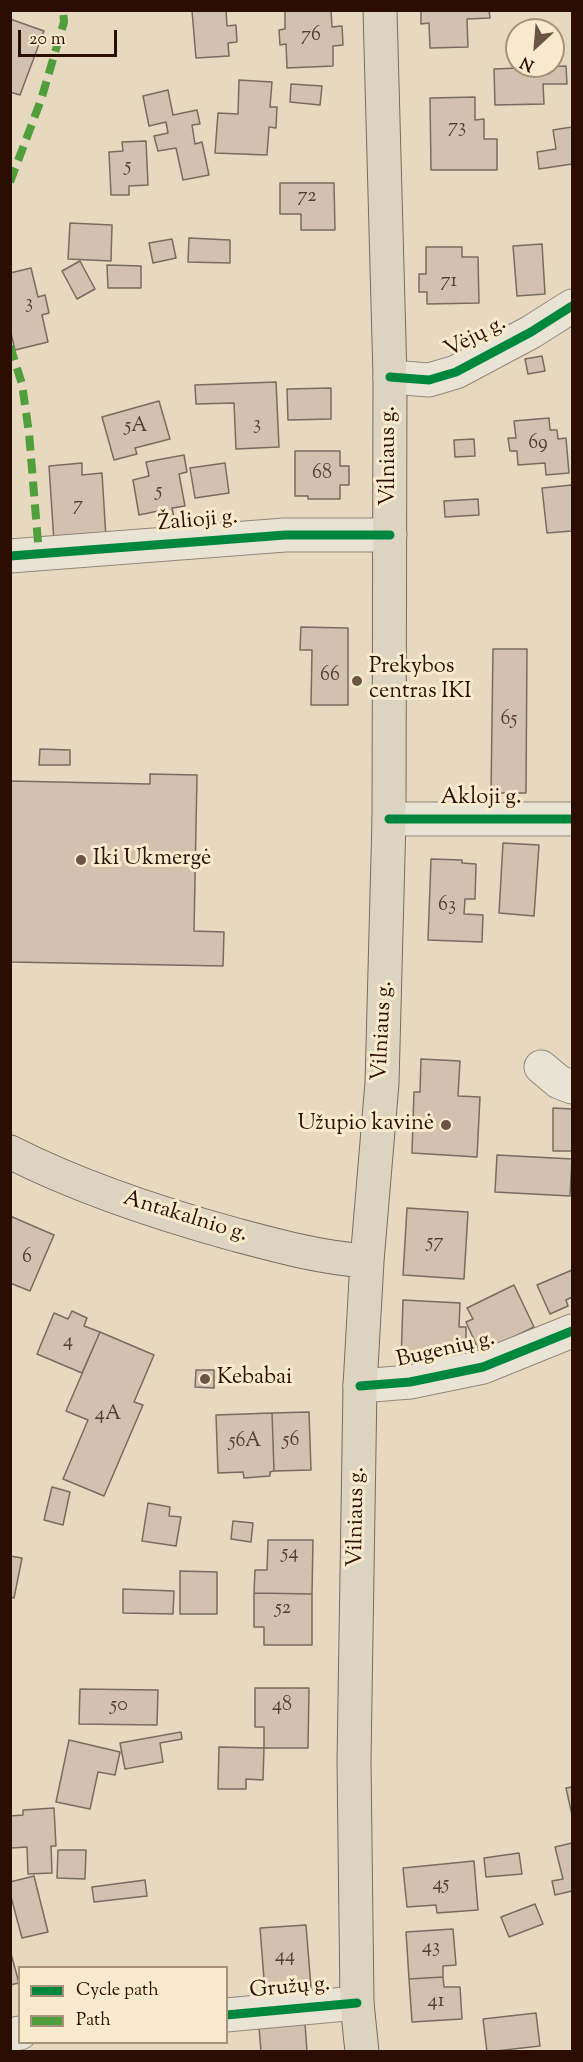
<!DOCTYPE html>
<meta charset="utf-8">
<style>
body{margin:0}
#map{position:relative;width:583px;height:2062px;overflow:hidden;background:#e6d9c0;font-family:"Sorts Mill Goudy",serif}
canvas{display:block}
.frame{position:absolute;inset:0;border:12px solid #2b0d01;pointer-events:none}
.legend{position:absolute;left:18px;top:1966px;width:210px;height:78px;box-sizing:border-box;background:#f8eacc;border:2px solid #a6927b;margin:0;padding:8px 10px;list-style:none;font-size:18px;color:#2b0d01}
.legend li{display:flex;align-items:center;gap:12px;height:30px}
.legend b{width:30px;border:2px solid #a6927b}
.north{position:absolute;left:505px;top:18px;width:60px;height:60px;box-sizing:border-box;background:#f8eacc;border:2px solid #a6927b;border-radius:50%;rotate:206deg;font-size:16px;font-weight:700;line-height:24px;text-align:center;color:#2b0d01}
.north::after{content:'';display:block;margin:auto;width:21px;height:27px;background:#6c5444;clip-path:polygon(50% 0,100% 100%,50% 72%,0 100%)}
.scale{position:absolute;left:18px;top:30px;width:99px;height:27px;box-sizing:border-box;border:3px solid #2b0d01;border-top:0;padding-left:8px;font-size:18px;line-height:21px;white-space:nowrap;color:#2b0d01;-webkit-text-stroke:4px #f8eacc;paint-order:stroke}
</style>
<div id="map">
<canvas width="583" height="2062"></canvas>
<div class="frame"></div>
<ul class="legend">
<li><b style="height:8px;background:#00873e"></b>Cycle path</li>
<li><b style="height:8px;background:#519f3c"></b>Path</li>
</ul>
<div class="north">N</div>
<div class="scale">20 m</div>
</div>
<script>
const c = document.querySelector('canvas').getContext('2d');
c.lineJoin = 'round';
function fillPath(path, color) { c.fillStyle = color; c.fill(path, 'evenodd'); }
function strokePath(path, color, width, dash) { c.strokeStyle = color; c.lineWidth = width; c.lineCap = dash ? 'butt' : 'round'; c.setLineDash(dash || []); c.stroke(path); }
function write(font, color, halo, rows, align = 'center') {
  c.font = font + ' "Sorts Mill Goudy",serif'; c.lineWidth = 6; c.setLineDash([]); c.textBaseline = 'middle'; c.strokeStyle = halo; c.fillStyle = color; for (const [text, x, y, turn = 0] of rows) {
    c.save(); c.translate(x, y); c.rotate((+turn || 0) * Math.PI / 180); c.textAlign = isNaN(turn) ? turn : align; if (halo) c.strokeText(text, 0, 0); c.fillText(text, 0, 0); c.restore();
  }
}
const building = new Path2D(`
 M226,10L227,26L236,25L237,42L228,43L229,56L196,58L192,11Z
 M285,10H331L332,27L342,26L343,45L333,46V66L287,68L286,44L280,45L279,30L285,29Z
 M421,10H489L490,18L467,19L468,47L430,48L429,23L421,24Z
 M10,19L44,31L20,95L10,92Z
 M566,66L567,84H543L544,104L495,105L494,69Z
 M239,80L272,82L270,107H277L276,128L269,127L267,155L215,153L218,113L238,114Z
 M291,84L322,86L320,105L290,102Z
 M168,90L173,115L197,110L200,124L192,125L195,144L202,142L209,175L183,180L176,148L158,151L154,136L168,133L166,122L149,126L143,96Z
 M475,97V120L484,119V139H497V170H431L430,98Z
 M572,127V164L539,169L537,152L556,149L553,130Z
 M146,141L148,185L129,186V195H111L109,152L123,151L122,142Z
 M280,183H334L335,230H301V214H280Z
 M70,223L112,225L111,261L68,259Z
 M189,238L230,240V263L188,262Z
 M172,239L176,258L153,263L149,243Z
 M542,244L545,294L517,296L513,246Z
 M426,247H462V257H478L479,303L427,304V292H419V274H426Z
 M80,261L95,289L77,299L62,271Z
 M107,265L141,266V288H108Z
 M31,268L38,297L45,295L49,313L42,315L48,342L15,350L10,329V273Z
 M542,356L545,371L528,374L525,359Z
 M276,382L279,447L236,449L234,403L196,404L195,385Z
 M331,388V419L288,420L287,389Z
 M159,401L170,439L135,448L137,454L114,460L102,417Z
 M549,418L550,430H557L558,439L566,438L569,473L546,475L545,463L518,465L517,451H510L508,438H516L514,421Z
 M474,439L475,456L455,457L454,440Z
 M295,451H340V466H349V485H340V499H308V496H295Z
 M184,455L187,472L179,474L185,506L172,508L174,517L159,520L158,511L139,515L133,480L149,476L146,462Z
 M82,463V475L102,473L106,538L54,542L49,466Z
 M225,463L229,493L195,498L190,468Z
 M572,485V531L547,533L542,488Z
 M478,499L479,515L445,517L444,501Z
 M301,627L348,628V705H311L312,650H300Z
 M493,649H527L526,793H491Z
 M40,749L70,750V765H39Z
 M150,774L197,775L194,931L224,932L223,966L10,962V781L150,784Z
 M503,843L539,845L534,916L499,913Z
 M431,859L462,860V863L476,864L475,899H465L464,914L483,915L482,942L428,940Z
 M421,1059L460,1061L458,1096L480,1097L477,1157L412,1153L414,1092H420Z
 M553,1108L572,1109V1151H553Z
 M497,1155L572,1159L570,1196L495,1192Z
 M407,1208L468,1212L464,1279L403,1275Z
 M10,1216L54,1235L30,1291L10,1283Z
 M572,1270V1297L566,1300L568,1306L550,1314L537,1285Z
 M514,1285L534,1327L480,1353L466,1322L473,1319L467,1308Z
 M403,1300L460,1303L459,1327H466V1355L437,1364L401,1363Z
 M72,1311L87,1318L84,1326L100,1332L82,1373L37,1354L54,1313L68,1319Z
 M100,1332L154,1355L134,1402L143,1405L104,1496L63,1479L88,1420L66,1411Z
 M196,1370H214V1388L195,1387Z
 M309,1412L311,1470L274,1471L272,1413Z
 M272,1413L274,1471L270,1472V1476L244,1478L243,1472L218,1473L216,1415Z
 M52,1487L70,1492L63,1525L44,1520Z
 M148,1503L170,1507L169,1516L181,1517L176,1546L142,1541Z
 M233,1521L253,1523L251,1542L231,1539Z
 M268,1540H313L312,1594L254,1593L255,1570H267Z
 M10,1556L22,1558L14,1598L10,1597Z
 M180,1571L217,1572V1614H180Z
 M123,1589L174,1591L173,1614L123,1613Z
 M254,1593L312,1594V1645H264V1627H254Z
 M255,1688H309L308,1748H264V1727H255Z
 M80,1689L158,1690L157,1725L79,1724Z
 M181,1732L182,1739L160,1743L163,1762L125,1769L120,1743Z
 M69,1740L120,1752L115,1775L98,1772L90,1809L56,1802Z
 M219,1747L264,1748L263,1780L246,1779V1789H218Z
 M572,1787V1815L566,1788Z
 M54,1808L56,1846H51L52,1873L28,1874L27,1847L11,1848L10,1816L23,1815V1810Z
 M572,1843V1891L555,1895L552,1881L563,1879L555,1847Z
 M58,1850H86L85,1879L57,1878Z
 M519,1853L522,1874L486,1877L484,1858Z
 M474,1861L478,1910L437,1913L436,1905L407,1907L403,1868Z
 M34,1876L48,1932L22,1938L10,1893V1882Z
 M145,1880L147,1896L94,1902L92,1887Z
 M535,1904L543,1924L509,1937L501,1917Z
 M306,1925L311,1988L265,1992L260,1928Z
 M453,1929L456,1965L443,1966V1977L409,1979L406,1932Z
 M10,1950L19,1983L10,1985Z
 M443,1977L444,1987H460L462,2019L412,2022L409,1979Z
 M536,2013L540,2046L487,2052L483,2019Z
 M305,2023L307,2052H261L259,2027Z`);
fillPath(building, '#d2c1af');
strokePath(building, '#776c5f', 1.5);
const street = new Path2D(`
 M390,377L429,380L456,372L531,332L572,306
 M10,556L285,535H390
 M389,819H572
 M541,1067L559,1082L572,1087
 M360,1386L410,1382L483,1367L572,1331
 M226,2015L357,2003
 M10,2035L20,2033`);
const primary = new Path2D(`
 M10,1152C81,1188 157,1213 233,1234C278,1246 321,1258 367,1261
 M362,2052L357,2003L354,1761L360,1386L367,1261L382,1083L389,819L390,377L380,10`);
strokePath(street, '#928778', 35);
strokePath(primary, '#776c5f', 35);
strokePath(street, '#e9e3d6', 33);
strokePath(primary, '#ddd3c1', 33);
strokePath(new Path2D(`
 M10,182L41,100L64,22L63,10
 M10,346L22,384L29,433L39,554`), '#519f3c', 8, [15, 8]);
strokePath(new Path2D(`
 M390,377L429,380L456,372L531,332L572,306
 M10,556L285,535H390
 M389,819H572
 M360,1386L410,1382L483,1367L572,1331
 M226,2015L357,2003`), '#00873e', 9);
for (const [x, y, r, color] of [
 [357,681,6,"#6c5444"],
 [81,860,6,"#6c5444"],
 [446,1125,6,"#6c5444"],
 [205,1379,6,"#6c5444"]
]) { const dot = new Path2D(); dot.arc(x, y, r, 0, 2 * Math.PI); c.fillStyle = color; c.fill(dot); strokePath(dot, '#f8eacc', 2); }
write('20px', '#563c2e', null, [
 ["76",311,37],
 ["73",457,129],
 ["5",128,168],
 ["72",307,198],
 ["71",449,283],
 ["3",29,305],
 ["3",257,426],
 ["5A",136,428],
 ["69",538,445],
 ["68",322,475],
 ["5",159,493],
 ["7",78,507],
 ["66",330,677],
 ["65",509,721],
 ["63",447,907],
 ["57",435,1244],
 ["6",27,1259],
 ["4",68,1343],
 ["4A",108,1416],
 ["56",291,1442],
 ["56A",245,1443],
 ["54",290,1555],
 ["52",283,1610],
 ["50",119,1707],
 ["48",282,1707],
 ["45",441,1886],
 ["43",431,1949],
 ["44",285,1958],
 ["41",436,2003]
]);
write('22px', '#2b0d01', '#f8eacc', [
 ["Vėjų g.",476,338,-27],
 ["Vilniaus g.",390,456,-90],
 ["Žalioji g.",198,522,-5],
 ["Akloji g.",481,799],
 ["Vilniaus g.",384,1031,-87],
 ["Antakalnio g.",185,1218,17],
 ["Bugenių g.",446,1351,-13],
 ["Vilniaus g.",358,1517,-89],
 ["Gružų g.",290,1989,-5]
]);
write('22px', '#2b0d01', '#f8eacc', [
 ["Prekybos",369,668],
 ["centras IKI",369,693],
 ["Iki Ukmergė",93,860],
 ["Užupio kavinė",434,1125,"right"],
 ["Kebabai",217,1379]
], 'left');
</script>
